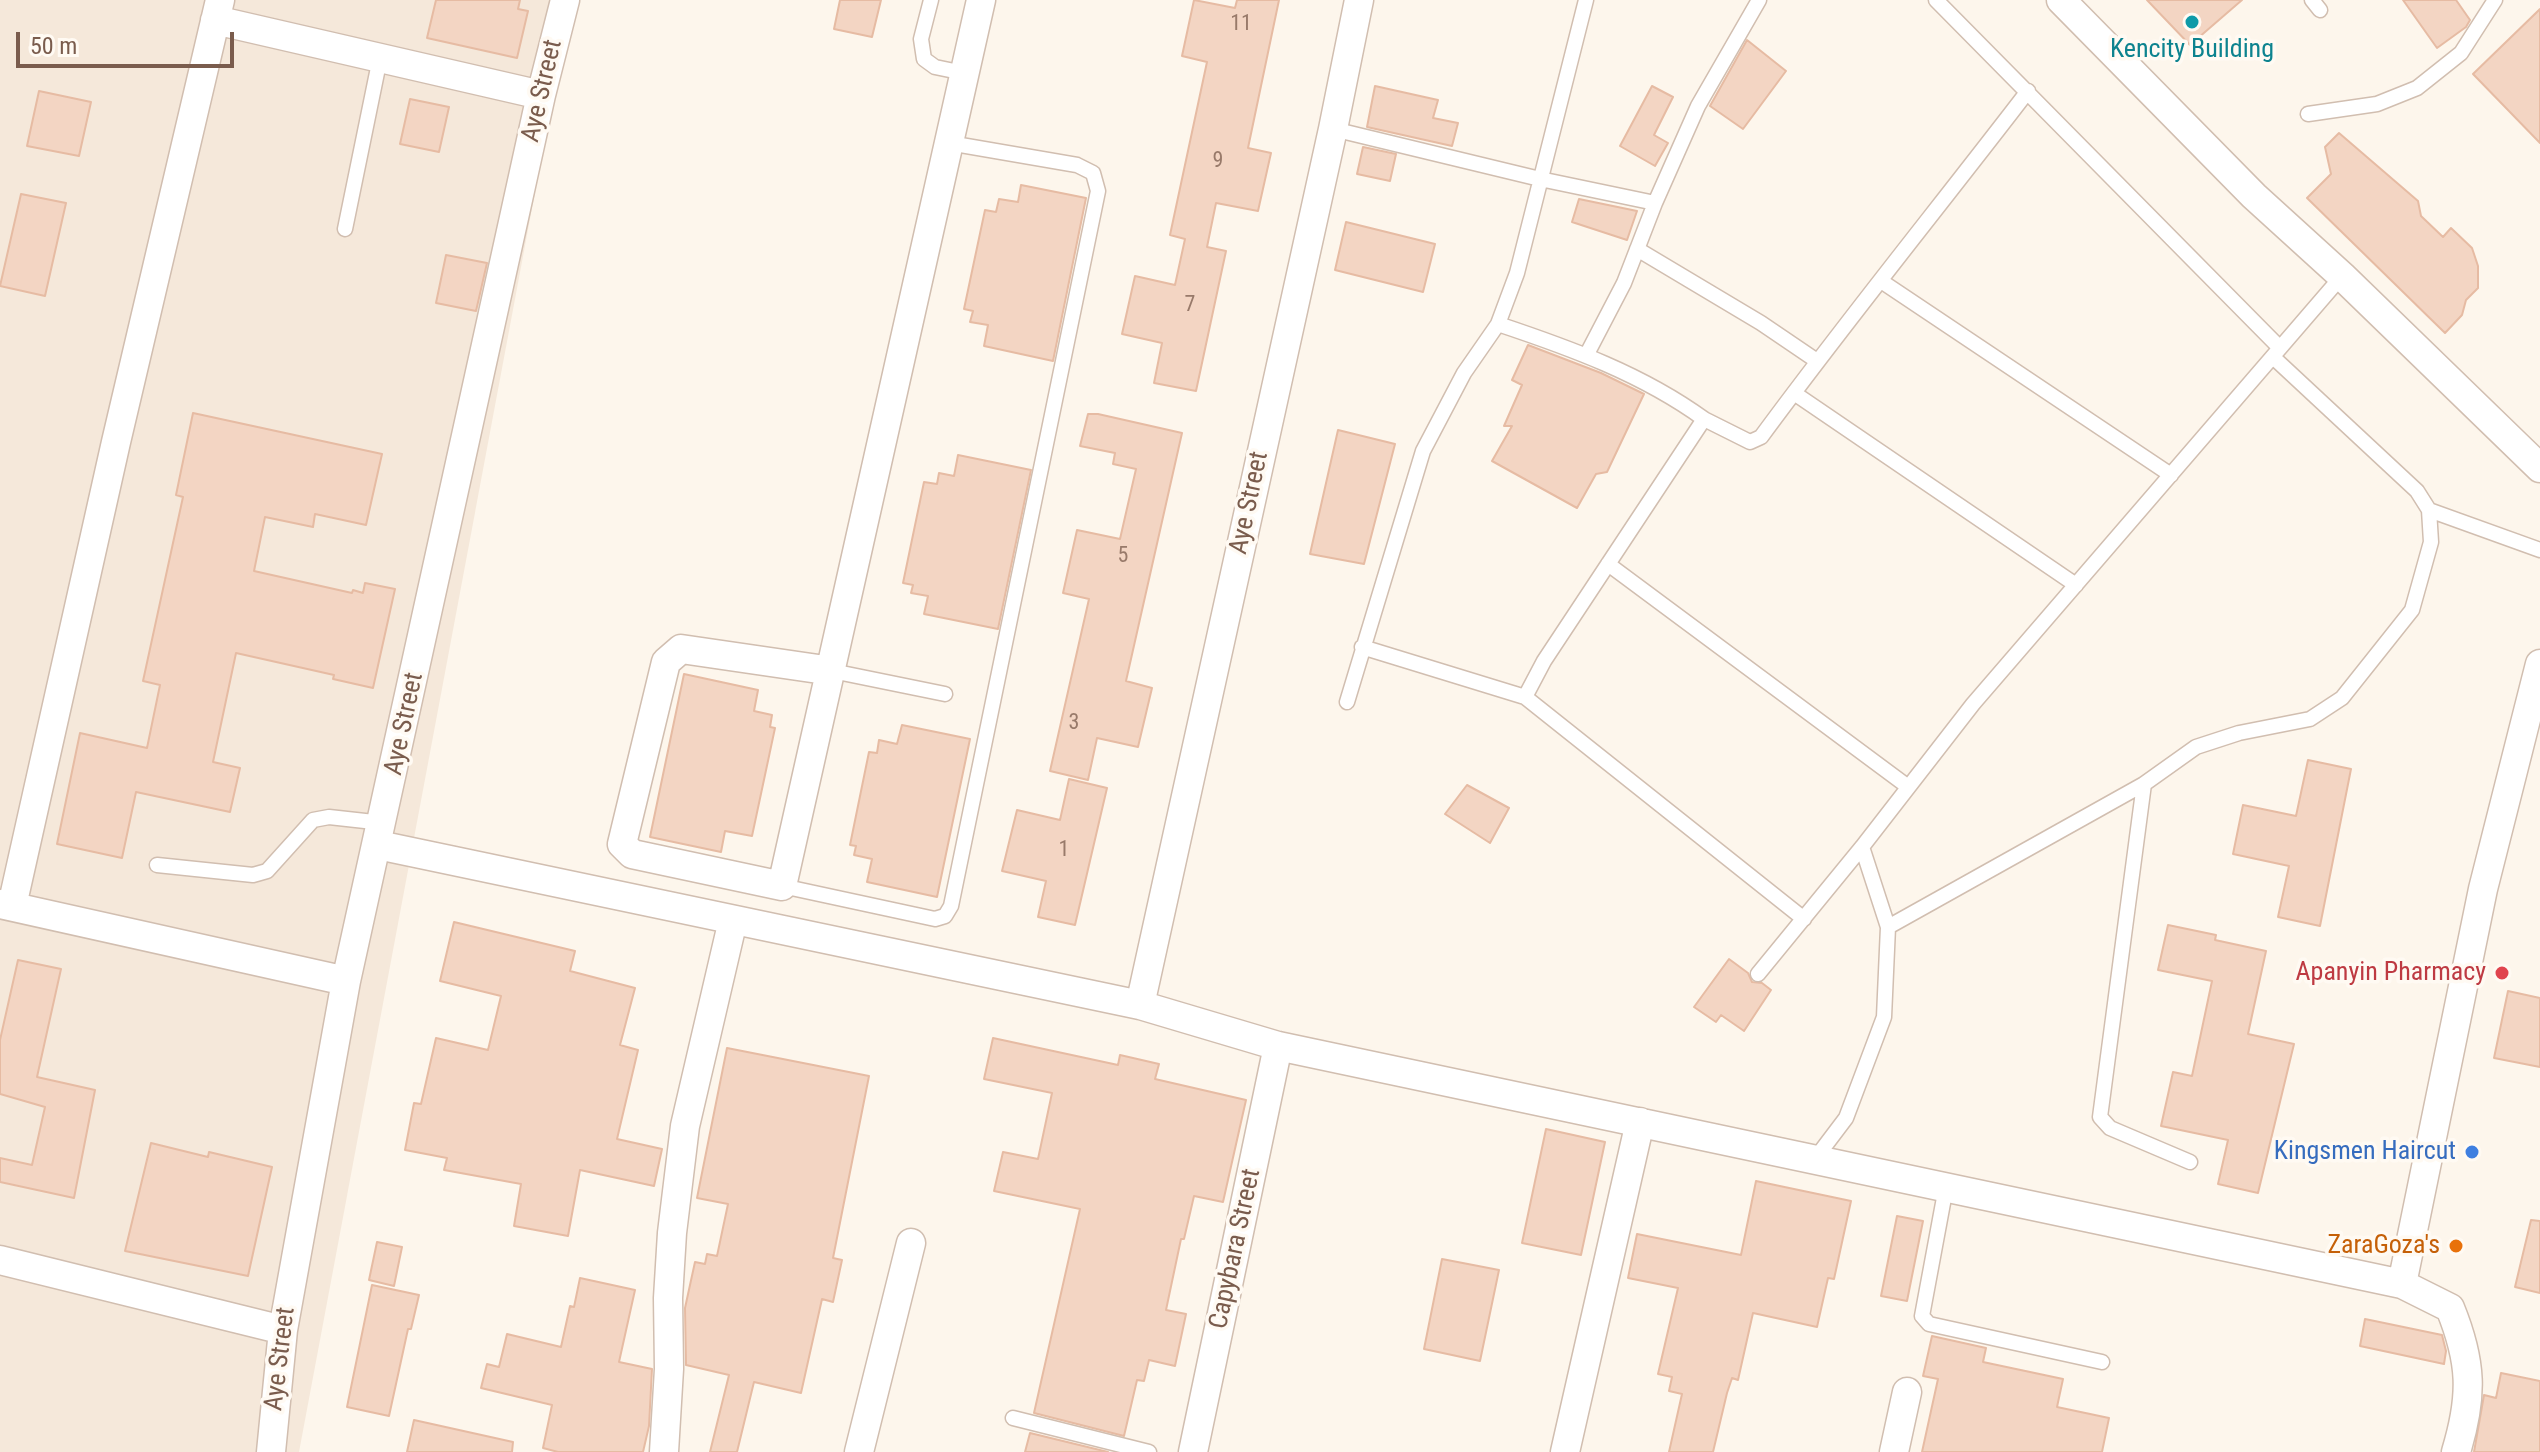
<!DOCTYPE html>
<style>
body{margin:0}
#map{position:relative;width:2540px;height:1452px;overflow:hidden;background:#fdf6ec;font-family:"Roboto Condensed",sans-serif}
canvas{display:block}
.scale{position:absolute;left:16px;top:32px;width:218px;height:36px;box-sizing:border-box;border:4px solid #7a5c4d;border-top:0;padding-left:10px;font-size:24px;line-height:28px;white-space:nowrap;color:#7a5c4d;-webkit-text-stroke:6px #fffaf3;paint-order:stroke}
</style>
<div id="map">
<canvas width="2540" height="1452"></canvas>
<div class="scale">50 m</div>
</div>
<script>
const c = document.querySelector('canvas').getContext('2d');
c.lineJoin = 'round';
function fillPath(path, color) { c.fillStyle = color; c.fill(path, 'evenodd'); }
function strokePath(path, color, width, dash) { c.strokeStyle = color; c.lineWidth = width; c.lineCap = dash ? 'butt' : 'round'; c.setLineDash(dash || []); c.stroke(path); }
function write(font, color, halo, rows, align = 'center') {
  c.font = font + ' "Roboto Condensed",sans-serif'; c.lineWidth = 7; c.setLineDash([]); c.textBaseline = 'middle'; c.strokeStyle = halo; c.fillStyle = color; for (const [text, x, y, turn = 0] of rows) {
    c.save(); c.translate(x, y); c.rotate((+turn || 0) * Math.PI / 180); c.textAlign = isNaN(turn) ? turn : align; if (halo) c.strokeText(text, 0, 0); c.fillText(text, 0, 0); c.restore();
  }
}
fillPath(new Path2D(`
 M0,0H571L299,1452H0Z`), '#f5e8da');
const building = new Path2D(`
 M436,0H520L518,9L528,11L517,58L427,38Z
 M840,0H881L872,37L834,29Z
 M1194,0L1235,8L1237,0H1279L1248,148L1271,153L1258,211L1216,203L1207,247L1226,251L1196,391L1154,383L1162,343L1122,334L1135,276L1175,285L1185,239L1170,235L1207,62L1182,56Z
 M2147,0H2242L2190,45Z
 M2403,0H2456L2470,20L2466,27L2437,48Z
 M2540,9V143L2473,74Z
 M1747,40L1786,71L1743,129L1710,106Z
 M1375,86L1438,100L1433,118L1458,123L1452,146L1367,127Z
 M1652,86L1673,97L1654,135L1668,143L1655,166L1620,146Z
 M39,91L91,102L79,156L27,146Z
 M410,99L449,107L439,152L400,144Z
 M2339,133L2418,201L2421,216L2443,237L2451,228L2472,248L2478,266V288L2466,300L2462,315L2445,333L2307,198L2331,174L2325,147Z
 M1363,147L1396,154L1390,181L1357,174Z
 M1021,185L1086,198L1053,361L984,346L988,325L970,322L973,311L964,309L985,210L996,212L999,199L1018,202Z
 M21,194L66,203L45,296L0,286Z
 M1579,199L1637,211L1627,240L1572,222Z
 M1346,222L1435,244L1423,292L1335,270Z
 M446,255L487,263L476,311L436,303Z
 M1528,345L1601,373L1644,394L1607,472L1596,474L1577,508L1492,461L1512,426H1504L1522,385L1512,380Z
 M193,413L382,454L366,525L315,514L313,527L265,517L254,571L352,593L353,590L363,593L365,583L395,589L373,688L333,679L334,675L236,653L213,762L240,768L230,812L136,792L122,858L57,844L80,733L147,748L160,685L143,681L183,497L176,495Z
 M1088,414H1098L1182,433L1126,681L1152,688L1138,747L1097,738L1088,780L1050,771L1089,599L1063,593L1077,530L1120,539L1136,469L1113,464L1115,453L1080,446Z
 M1338,430L1395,444L1364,564L1310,554Z
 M958,455L1031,470L998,629L924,614L928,596L911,593L913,585L903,583L924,482L937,484L939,473L954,476Z
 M684,674L758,690L754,711L772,715L770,727L775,728L752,836L725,831L721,852L650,837Z
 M902,725L970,739L937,897L867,882L872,859L854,855L856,846L850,845L869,752L877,753L879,740L897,744Z
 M2308,760L2351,769L2320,926L2278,917L2289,866L2233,854L2243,805L2296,816Z
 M1069,779L1107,788L1075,925L1038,917L1046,881L1002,871L1017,810L1060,820Z
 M1467,785L1509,808L1490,843L1445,814Z
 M454,922L575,951L570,971L635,988L620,1045L638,1050L617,1139L662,1149L654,1186L580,1170L568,1236L514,1226L521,1184L444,1170L447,1158L405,1150L414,1103L421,1104L436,1038L488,1050L501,996L440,981Z
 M2168,925L2216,935L2215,940L2266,951L2248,1034L2294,1044L2258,1193L2218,1184L2228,1140L2161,1126L2173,1072L2192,1076L2212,981L2158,970Z
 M1729,959L1748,973L1752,982L1762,983L1771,990L1744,1031L1721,1015L1716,1022L1694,1007Z
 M18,960L61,969L37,1077L95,1090L74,1198L0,1182V1158L32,1165L45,1107L0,1094V1040Z
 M2508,991L2540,998V1067L2494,1058Z
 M993,1038L1118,1065L1120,1055L1159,1064L1155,1079L1246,1100L1223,1202L1194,1196L1184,1239H1181L1166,1310L1186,1314L1175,1366L1149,1360L1144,1381L1137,1380L1124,1436L1034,1413L1080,1209L994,1191L1003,1152L1038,1159L1052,1093L984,1079Z
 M727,1048L869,1076L833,1258L842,1260L833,1302L822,1299L801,1393L754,1382L737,1452H710L729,1375L686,1365L685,1308L695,1262L705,1264L707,1254L717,1256L728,1204L697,1198Z
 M1546,1129L1605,1142L1581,1255L1522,1243Z
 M151,1143L208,1157L209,1152L272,1167L248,1276L125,1251Z
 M1756,1181L1851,1201L1834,1279L1828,1278L1817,1327L1753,1313L1738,1380L1732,1378L1727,1393L1713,1452H1669L1682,1394L1669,1391L1672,1377L1658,1374L1678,1288L1628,1278L1637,1234L1741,1255Z
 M1897,1216L1923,1221L1907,1301L1881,1296Z
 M2531,1220L2540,1221V1293L2515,1287Z
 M377,1242L402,1247L394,1286L369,1280Z
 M1442,1259L1499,1270L1480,1361L1424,1349Z
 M580,1278L635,1290L619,1362L652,1369L649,1426L643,1452H558L543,1448L552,1405L481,1388L487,1364L499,1367L507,1334L561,1347L570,1306L574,1307Z
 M372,1285L419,1295L411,1329H408L389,1416L347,1407Z
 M2365,1319L2442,1335L2446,1351L2444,1364L2360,1346Z
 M1932,1336L1986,1348L1983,1362L2063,1379L2057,1407L2109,1418L2102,1452H1922L1938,1379L1923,1376Z
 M2501,1373L2540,1381V1452H2474L2484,1395L2496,1398Z
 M414,1420L513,1442L512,1452H407Z
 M1030,1433L1108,1452H1025Z`);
fillPath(building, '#f3d5c3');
strokePath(building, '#e6bba3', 2);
const lane = new Path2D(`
 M931,0L921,39L924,59L935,67L964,73
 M1936,0L2280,348L2342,276
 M2312,0L2320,10
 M2308,114L2377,104L2417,88L2461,53L2495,0
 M1333,129L1540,179L1655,203
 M345,229L380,58
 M1637,249L1761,323L1817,361
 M1881,281L2171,475
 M1498,324C1570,348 1642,374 1704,419L1544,661L1525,697L1804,919
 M1587,354L1624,283L1655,203L1698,106L1759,0
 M1794,393L2076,585
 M1704,419L1750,442L1761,437C1847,320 1939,207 2028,91
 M2429,510L2540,550
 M1608,564L1907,786
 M1362,647L1525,697
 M832,671L945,694
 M1347,702L1423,451L1464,373L1498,324L1517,273L1586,0
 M157,865L253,875L267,871L313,820L329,817L383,823
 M782,886L935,919L945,916L951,906L1098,191L1093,173L1077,165L949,143
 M1888,927L2144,784
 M1758,974L1862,847L1973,704L2280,348
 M1815,1159L1846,1118L1884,1017L1888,927L1862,847
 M2190,1162L2110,1128L2100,1117L2144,784L2196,747L2239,733L2310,719L2342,698L2412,610L2431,542L2429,510L2417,491L2273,357
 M1946,1187L1922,1316L1929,1324L2102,1362
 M1013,1418L1149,1452`);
const street = new Path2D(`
 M2061,0L2254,196L2342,276L2540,468
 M215,20L541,95
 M832,671L681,649L666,662L622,844L632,854L782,886L981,0
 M378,845L1140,1005L1278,1046L2402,1284L2483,889L2540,664
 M0,904L346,981
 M12,906L116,442L220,0
 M1140,1005L1333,129L1359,0
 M0,1260L283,1330
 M2402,1284L2450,1308C2472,1362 2473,1396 2456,1452
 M271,1452L283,1330L346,981L541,95L565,0
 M664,1452L669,1369L668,1298L672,1233L685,1126L733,920
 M859,1452L911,1243
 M1193,1452L1278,1046
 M1565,1452L1640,1122
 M1894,1452L1907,1392`);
strokePath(lane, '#d1beb0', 17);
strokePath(street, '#d1beb0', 31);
strokePath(lane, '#fff', 14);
strokePath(street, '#fff', 28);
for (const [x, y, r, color] of [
 [2192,22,8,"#0f9aa8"],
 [2502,973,8,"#e0444e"],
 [2472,1152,8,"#3f7fe0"],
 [2456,1246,8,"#e8710a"]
]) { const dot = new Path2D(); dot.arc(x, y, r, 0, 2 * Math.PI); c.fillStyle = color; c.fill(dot); strokePath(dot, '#fffaf3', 3); }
write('22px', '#987a6a', null, [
 ["11",1241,24],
 ["9",1218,161],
 ["7",1190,305],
 ["5",1123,556],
 ["3",1074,723],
 ["1",1064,850]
]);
write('26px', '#0d838f', '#fffaf3', [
 ["Kencity Building",2192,50]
]);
write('26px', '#7a5c4d', '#fffaf3', [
 ["Aye Street",543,91,-77],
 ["Aye Street",1250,503,-78],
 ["Aye Street",405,724,-78],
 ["Capybara Street",1236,1249,-78],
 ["Aye Street",281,1359,-83]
]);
write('26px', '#be3a42', '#fffaf3', [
 ["Apanyin Pharmacy",2486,973]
], 'right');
write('26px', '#366cbe', '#fffaf3', [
 ["Kingsmen Haircut",2456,1152]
], 'right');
write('26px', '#c56008', '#fffaf3', [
 ["ZaraGoza's",2440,1246]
], 'right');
</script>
